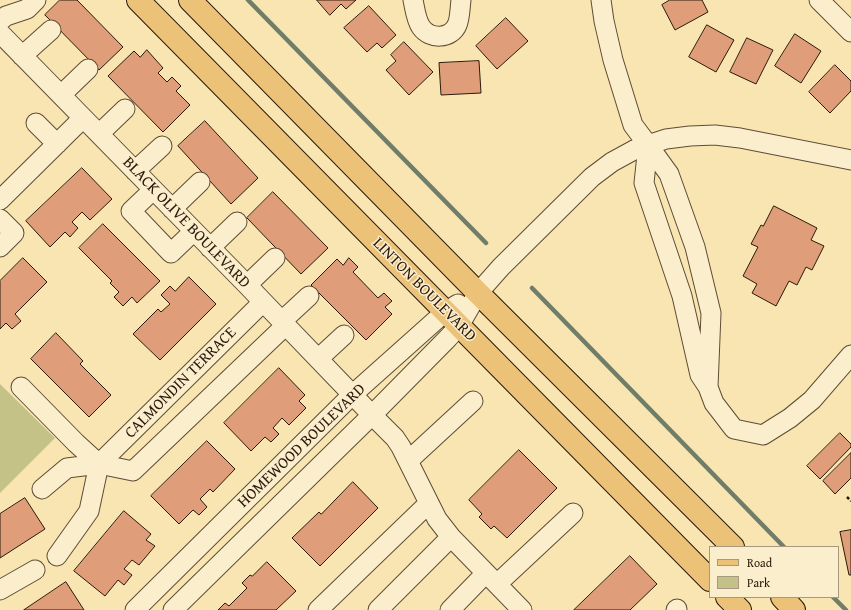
<!DOCTYPE html>
<style>
body{margin:0}
#map{position:relative;width:851px;height:610px;overflow:hidden;background:#f9e5b2;font-family:"Gentium Book Plus",serif}
canvas{display:block}
.legend{position:absolute;left:709px;top:546px;width:130px;height:52px;box-sizing:border-box;background:#fbeecd;border:1px solid #a7997f;margin:0;padding:5px 7px;list-style:none;font-size:12px;color:#2a190a}
.legend li{display:flex;align-items:center;gap:8px;height:20px}
.legend b{width:20px;border:1px solid #a7997f}
</style>
<div id="map">
<canvas width="851" height="610"></canvas>
<ul class="legend">
<li><b style="height:5px;background:#ecc279"></b>Road</li>
<li><b style="height:11px;background:#c5c287"></b>Park</li>
</ul>
</div>
<script>
const c = document.querySelector('canvas').getContext('2d');
c.lineJoin = 'round';
function fillPath(path, color) { c.fillStyle = color; c.fill(path, 'evenodd'); }
function strokePath(path, color, width, dash) { c.strokeStyle = color; c.lineWidth = width; c.lineCap = dash ? 'butt' : 'round'; c.setLineDash(dash || []); c.stroke(path); }
function write(font, color, halo, rows, align = 'center') {
  c.font = font + ' "Gentium Book Plus",serif'; c.lineWidth = 3; c.setLineDash([]); c.textBaseline = 'middle'; c.strokeStyle = halo; c.fillStyle = color; for (const [text, x, y, turn = 0] of rows) {
    c.save(); c.translate(x, y); c.rotate((+turn || 0) * Math.PI / 180); c.textAlign = isNaN(turn) ? turn : align; if (halo) c.strokeText(text, 0, 0); c.fillText(text, 0, 0); c.restore();
  }
}
fillPath(new Path2D(`
 M0,384L55,438L0,493Z`), '#c5c287');
strokePath(new Path2D(`
 M248,0L486,243
 M532,288L784,547
 M833,597L846,610`), '#707d68', 4.5);
const building = new Path2D(`
 M60,0H77L123,47L99,70L45,15Z
 M317,0H356L346,9L341,4L330,15Z
 M670,0H702L708,12L675,30L662,5Z
 M369,6L396,35L382,48L377,43L367,52L344,28Z
 M506,18L528,41L497,69L476,46Z
 M707,25L734,40L716,72L689,57Z
 M795,34L821,51L801,83L775,66Z
 M747,38L773,50L756,84L730,72Z
 M404,42L433,72L409,95L386,70L396,61L391,55Z
 M147,50L163,68L158,73L167,82L172,77L181,86L176,91L190,105L163,132L108,76L134,51L140,57Z
 M479,61L481,93L441,95L439,63Z
 M835,65L851,81V91L830,113L809,92Z
 M205,121L258,178L231,204L178,146Z
 M82,168L112,199L90,220L82,212L72,222L78,228L70,237L65,232L50,247L26,221Z
 M273,192L328,248L301,274L247,218Z
 M774,206L817,228L811,240L824,246L812,270L806,267L797,285L789,281L776,306L752,293L757,284L743,276L758,247L751,244L761,225L763,226Z
 M103,224L160,281L137,303L132,297L123,306L114,297L119,292L110,283L112,281L79,248Z
 M23,258L47,282L15,314L21,321L12,329L6,323L0,329V281Z
 M349,258L358,267L353,272L378,298L384,293L392,301L385,307L392,314L366,340L311,285L337,259L343,265Z
 M189,277L216,304L160,360L133,334L158,309L161,312L170,304L161,295L170,286L175,291Z
 M56,333L83,361L80,364L111,395L89,417L31,359Z
 M279,368L305,395L299,401L306,408L289,425L282,418L273,428L279,434L271,442L265,437L251,451L224,423Z
 M840,433L851,444V447L820,479L807,466Z
 M207,441L235,469L213,492L210,489L200,499L207,507L199,515L193,510L179,524L151,496Z
 M519,450L557,488L507,538L494,526L491,529L479,517L482,514L469,500Z
 M851,453V478L835,494L823,481Z
 M353,482L378,508L320,566L292,538L319,512L321,514Z
 M25,498L45,529L0,558V514Z
 M124,511L151,534L146,540L155,546L139,565L132,560L124,569L132,575L124,585L118,580L105,596L74,571Z
 M851,530V575H849L840,532Z
 M630,556L657,584L630,610H574Z
 M267,562L296,591L276,610H218L225,603L229,606L247,588L242,583L250,575L252,576Z
 M66,582L84,610H24Z`);
fillPath(building, '#df9e79');
strokePath(building, '#2a190a', 1);
const minor = new Path2D(`
 M413,0C415,9 416,20 421,27C430,40 451,39 457,25C460,19 460,7 461,0
 M601,0L604,21L613,60L633,125L648,145
 M819,0L851,32
 M0,21L6,16L27,9L36,0
 M0,33L247,285L372,415L395,438L401,447L437,519L451,537L522,610
 M22,56L51,30
 M61,95L88,69
 M36,123L57,144
 M99,134L125,109
 M135,171L162,146
 M153,190L131,211L171,253L194,231
 M0,200L83,118
 M172,209L200,182
 M0,219L14,233L0,247
 M210,248L237,222
 M247,285L275,258
 M282,321L309,296
 M318,359L344,335
 M21,387L76,443L99,464L133,471L286,325
 M708,387L711,313L695,247L669,174L648,145L644,183L682,296L700,375L708,387L714,403L734,429L763,435L790,418L812,400L851,355
 M408,461L473,401
 M99,464L263,302
 M42,489L67,468L99,464
 M57,556L89,511L99,464
 M497,584L573,513
 M0,590L35,570
 M135,610L352,395L445,312L458,304
 M173,610L372,415L448,338L459,326L478,293L501,267L592,177L612,162L634,150L648,145L666,139L690,136L715,135L740,138L851,160
 M318,610L429,503
 M378,610L451,537
 M450,610L486,573
 M676,610L677,609`);
const major = new Path2D(`
 M138,0L710,580
 M190,0L478,293L733,547
 M727,597L740,610
 M782,597L794,610`);
strokePath(minor, '#5e4c34', 21);
strokePath(major, '#2a190a', 24);
strokePath(new Path2D(`
 M847,497L851,501`), '#2a190a', 2.5, [3, 2]);
strokePath(minor, '#fbeecd', 19);
strokePath(major, '#ecc279', 22);
write('16px', '#2a190a', '#fbeecd', [
 ["BLACK OLIVE BOULEVARD",186,223,46],
 ["LINTON BOULEVARD",424,290,45],
 ["CALMONDIN TERRACE",181,383,-45],
 ["HOMEWOOD BOULEVARD",302,446,-44]
]);
</script>
